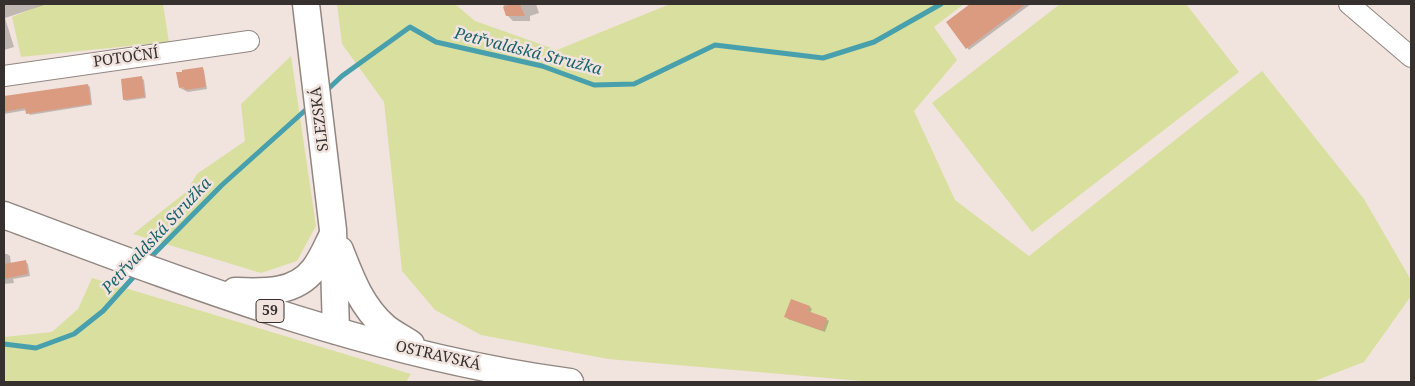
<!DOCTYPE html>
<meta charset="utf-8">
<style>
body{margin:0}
#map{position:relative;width:1415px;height:386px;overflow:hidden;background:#f1e4df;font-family:"Noto Serif",serif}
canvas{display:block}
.frame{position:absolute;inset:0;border:5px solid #36312f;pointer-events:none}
</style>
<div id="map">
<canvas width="1415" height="386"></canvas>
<div class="frame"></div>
</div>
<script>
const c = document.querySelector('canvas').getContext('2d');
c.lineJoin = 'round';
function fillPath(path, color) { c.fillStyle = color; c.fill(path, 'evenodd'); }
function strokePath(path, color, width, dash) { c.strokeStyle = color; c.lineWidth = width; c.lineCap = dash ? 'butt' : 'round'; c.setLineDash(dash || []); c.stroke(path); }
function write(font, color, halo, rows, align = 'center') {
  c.font = font + ' "Noto Serif",serif'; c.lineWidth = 5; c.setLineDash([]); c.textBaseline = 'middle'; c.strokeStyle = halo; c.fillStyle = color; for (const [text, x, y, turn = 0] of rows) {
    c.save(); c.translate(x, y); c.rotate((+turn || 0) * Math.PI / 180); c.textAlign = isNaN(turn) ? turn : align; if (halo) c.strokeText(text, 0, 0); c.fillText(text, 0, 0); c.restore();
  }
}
fillPath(new Path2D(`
 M44,4H163L169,42L21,57L12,17Z
 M337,4H455L475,21L557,50L670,4H964L934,27L957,60L914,111L955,200L1029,256L1262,71L1364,199L1411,280V296L1364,362L1312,382H873L608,359L481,335L435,310L402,271L384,102L342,44Z
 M1060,4H1186L1239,72L1032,232L932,103Z
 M291,56L316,226L297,261L261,273L133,234L186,192L197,174L245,141L241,104Z
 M92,278L411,374L406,382H4V337L52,332L78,309Z`), '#d9df9f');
fillPath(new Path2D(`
 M4,4H47L5,18L14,47L4,50Z
 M503,4H536L539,13L530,16V21H513L507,15Z
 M972,4H1031L969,50L948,22Z
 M202,68L204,70L207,89L188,92L180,88Z
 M141,78L144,80L146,98L126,101L124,99Z
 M88,85L90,87L92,105L30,115L27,110L4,114V98Z
 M4,254H7L10,256L11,264L25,261L28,264L30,276L13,279L14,283L4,284Z
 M792,301L810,307L812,309L810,313L826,319L829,321L825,332L788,319L786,316Z`), '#0003');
strokePath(new Path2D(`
 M326,91L342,76L410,27L436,42L542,66L594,85L634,84L715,45L823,58L874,42L941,4
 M148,260L222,185L310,106
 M4,344L36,348L74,334L103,311L138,272`), '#48a0ad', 5);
fillPath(new Path2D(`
 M511,4H520L525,16H506L503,7Z
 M970,4H1026L966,49L946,22Z
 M203,67L206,87L185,90L184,87L179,88L176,72H182V70Z
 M142,76L145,97L123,100L121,79Z
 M88,84L91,104L26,114L25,108L4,112V96Z
 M26,260L28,274L4,279V264Z
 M791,299L810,306L808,311L827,318L823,331L784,317Z`), '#db9b81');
const minor = new Path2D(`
 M1349,4L1411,57
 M4,76L249,41`);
const major = new Path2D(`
 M306,4L333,230L336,331
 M4,215C188,284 374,356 570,382
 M340,250C351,278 361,306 385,327C392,333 402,338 411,344
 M235,291C263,292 295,294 314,269C322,259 327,246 333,234`);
strokePath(minor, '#928681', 22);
strokePath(major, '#928681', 29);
strokePath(minor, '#fff', 20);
strokePath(major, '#fff', 26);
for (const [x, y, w] of [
 [270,311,28]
]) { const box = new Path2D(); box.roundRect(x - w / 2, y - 11.5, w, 23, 4); c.fillStyle = '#f1e4df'; c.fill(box); strokePath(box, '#36312f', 1); }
write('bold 14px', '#36312f', null, [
 ["59",270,311]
]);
write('15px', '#36312f', '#f1e4df', [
 ["POTOČNÍ",126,58,-8],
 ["SLEZSKÁ",320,119,-97],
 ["OSTRAVSKÁ",438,356,13]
]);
write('italic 16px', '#1b626c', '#f1e4df', [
 ["Petřvaldská Stružka",528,52,14],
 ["Petřvaldská Stružka",157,236,-47]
]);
</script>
